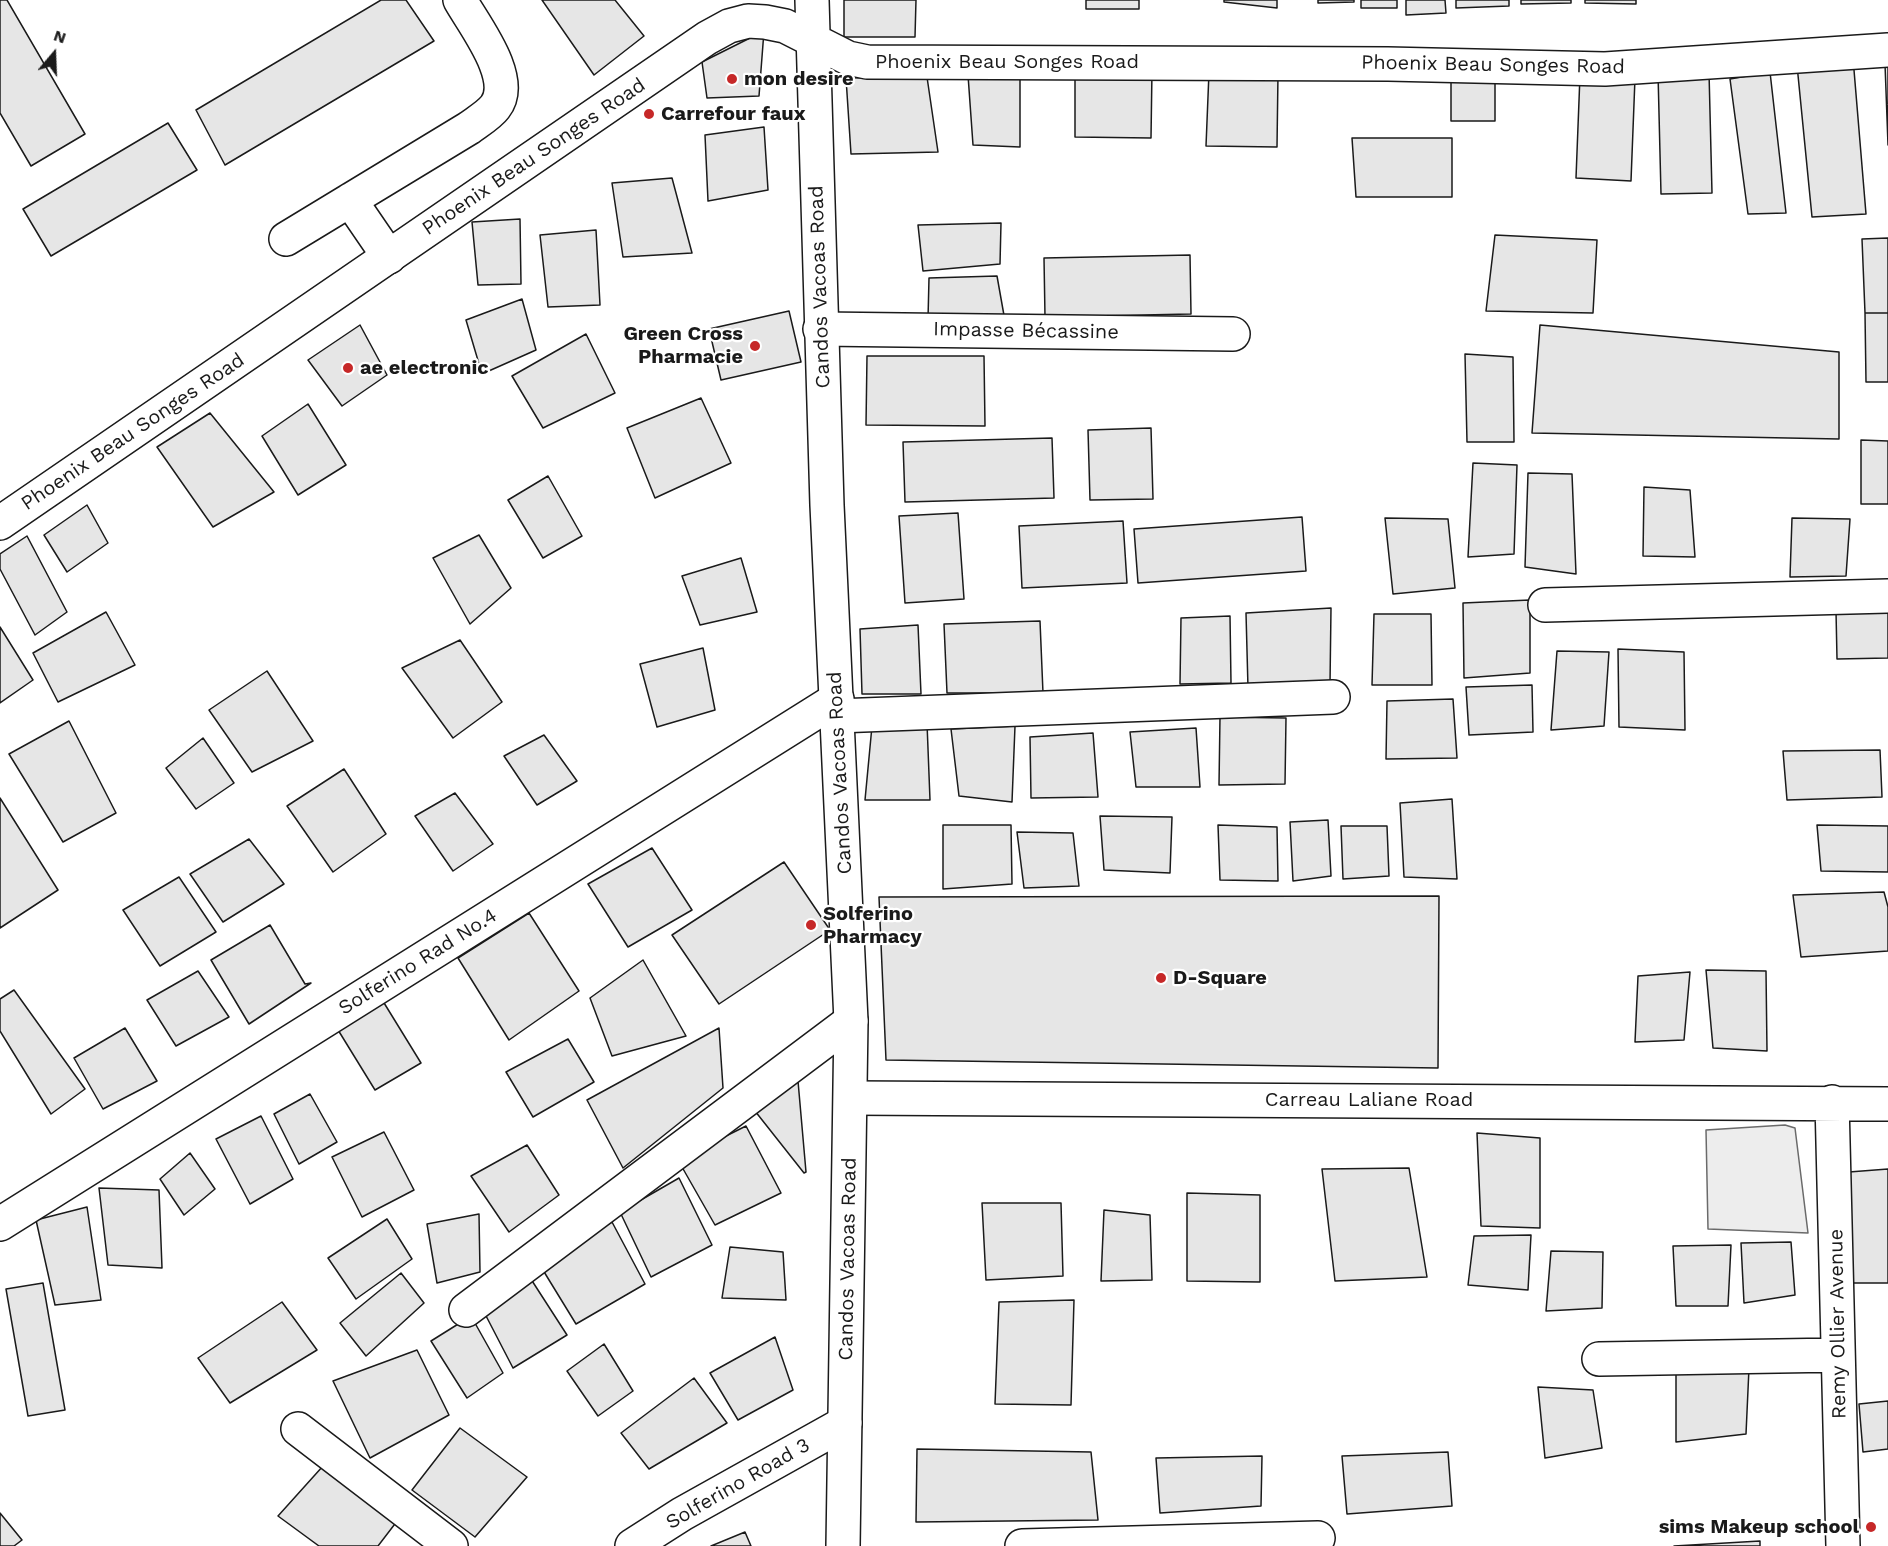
<!DOCTYPE html>
<meta charset="utf-8">
<style>
body{margin:0}
#map{position:relative;width:1888px;height:1546px;overflow:hidden;background:#fff;font-family:"Work Sans",sans-serif}
canvas{display:block}
.north{position:absolute;left:24px;top:24px;width:60px;height:60px;-webkit-text-stroke:4px #fff;paint-order:stroke;rotate:19deg;font-size:16px;font-weight:700;line-height:24px;text-align:center;color:#1a1a1a}
.north::after{content:'';display:block;margin:auto;width:21px;height:27px;background:#1a1a1a;clip-path:polygon(50% 0,100% 100%,50% 72%,0 100%)}
</style>
<div id="map">
<canvas width="1888" height="1546"></canvas>
<div class="north">N</div>
</div>
<script>
const c = document.querySelector('canvas').getContext('2d');
c.lineJoin = 'round';
function fillPath(path, color) { c.fillStyle = color; c.fill(path, 'evenodd'); }
function strokePath(path, color, width, dash) { c.strokeStyle = color; c.lineWidth = width; c.lineCap = dash ? 'butt' : 'round'; c.setLineDash(dash || []); c.stroke(path); }
function write(font, color, halo, rows, align = 'center') {
  c.font = font + ' "Work Sans",sans-serif'; c.lineWidth = 4.5; c.setLineDash([]); c.textBaseline = 'middle'; c.strokeStyle = halo; c.fillStyle = color; for (const [text, x, y, turn = 0] of rows) {
    c.save(); c.translate(x, y); c.rotate((+turn || 0) * Math.PI / 180); c.textAlign = isNaN(turn) ? turn : align; if (halo) c.strokeText(text, 0, 0); c.fillText(text, 0, 0); c.restore();
  }
}
const parking = new Path2D(`
 M1785,1125L1795,1128L1808,1233L1708,1229L1706,1130Z`);
fillPath(parking, '#ededed');
strokePath(parking, '#6a6a6a', 1.5);
const building = new Path2D(`
 M0,0H7L85,134L31,166L0,113Z
 M381,0H406L434,41L225,165L196,110Z
 M542,0H615L644,36L594,75Z
 M844,0H916L915,37H844Z
 M1086,0H1139V9H1086Z
 M1224,0H1277V8L1224,2Z
 M1318,0H1354V2L1318,3Z
 M1361,0H1397V8H1361Z
 M1406,0H1445L1446,13L1406,15Z
 M1456,0H1509V6L1456,8Z
 M1521,0H1571V3L1521,4Z
 M1585,0H1636V4L1585,3Z
 M764,31L759,96L707,98L702,62Z
 M1853,58L1866,214L1812,217L1797,65Z
 M1885,64H1888V145Z
 M1075,69L1152,70L1151,138L1075,137Z
 M1020,72V147L973,145L968,75Z
 M1209,72L1278,74L1277,147L1206,146Z
 M1709,72L1712,193L1661,194L1658,73Z
 M1770,72L1786,213L1748,214L1730,79Z
 M1451,75H1495V121H1451Z
 M1580,75L1635,78L1631,181L1576,178Z
 M927,77L938,152L851,154L846,78Z
 M168,123L197,170L51,256L23,209Z
 M764,127L768,190L708,201L705,135Z
 M1352,138H1452V197H1356Z
 M672,178L692,253L623,257L612,183Z
 M520,219L521,284L478,285L472,222Z
 M1001,223L1000,264L923,271L918,225Z
 M596,230L600,305L548,307L540,235Z
 M1495,235L1597,240L1593,313L1486,311Z
 M1888,238V313H1865L1862,239Z
 M1190,255L1191,314L1045,317L1044,258Z
 M997,276L1005,321L928,319L929,278Z
 M522,299L536,350L482,374L466,320Z
 M789,311L801,362L721,380L709,329Z
 M1865,313H1888V382H1866Z
 M360,325L387,375L342,406L308,360Z
 M1540,325L1839,352V439L1532,433Z
 M586,334L615,393L543,428L512,376Z
 M1465,354L1513,357L1514,442H1467Z
 M867,356H984L985,426L866,425Z
 M701,398L731,463L655,498L627,428Z
 M308,404L346,465L298,495L262,436Z
 M210,413L274,492L213,527L157,447Z
 M1151,428L1153,499L1090,500L1088,430Z
 M1052,438L1054,498L905,502L903,442Z
 M1861,440L1888,441V504H1861Z
 M1473,463L1517,465L1514,554L1468,557Z
 M1528,473L1572,474L1576,574L1525,567Z
 M548,476L582,536L543,558L508,500Z
 M1644,487L1690,490L1695,557L1643,556Z
 M87,505L108,543L67,572L44,535Z
 M958,513L964,599L905,603L899,516Z
 M1302,517L1306,571L1138,583L1134,529Z
 M1385,518L1448,519L1455,588L1393,594Z
 M1792,518L1850,519L1846,576L1790,577Z
 M1123,521L1127,583L1022,588L1019,526Z
 M479,535L511,588L470,624L433,558Z
 M27,536L67,612L35,635L0,569V554Z
 M741,558L757,612L700,625L682,576Z
 M1530,600V673L1464,678L1463,603Z
 M1331,608L1330,684L1248,688L1246,613Z
 M1888,610V658L1837,659L1836,611Z
 M106,612L135,665L58,702L33,653Z
 M1374,614H1431L1432,685H1372Z
 M1230,616L1231,683L1180,684L1181,618Z
 M1040,621L1043,693H947L944,624Z
 M918,625L921,694H862L860,629Z
 M0,627L33,680L0,703Z
 M460,640L502,702L453,738L402,668Z
 M703,648L715,710L657,727L640,664Z
 M1618,649L1684,652L1685,730L1619,727Z
 M1557,651L1609,652L1604,726L1551,730Z
 M267,671L313,741L252,772L209,710Z
 M1532,685L1533,732L1469,735L1466,687Z
 M1453,699L1457,758L1386,759L1387,701Z
 M1220,717L1286,718L1285,784L1219,785Z
 M69,721L116,813L63,842L9,754Z
 M927,723L930,800H865L872,726Z
 M1015,726L1012,802L959,796L951,729Z
 M1196,728L1200,787H1136L1130,732Z
 M1093,733L1098,797L1031,798L1030,737Z
 M544,735L577,781L537,805L504,756Z
 M203,738L234,783L196,809L166,768Z
 M1880,750L1882,797L1787,800L1783,751Z
 M344,769L386,834L333,872L287,806Z
 M455,793L493,844L453,871L415,816Z
 M0,798L58,890L0,928Z
 M1452,799L1457,879L1404,877L1400,803Z
 M1100,816L1172,817L1170,873L1104,870Z
 M1328,820L1331,876L1293,881L1290,822Z
 M943,825H1011L1012,884L943,889Z
 M1218,825L1277,827L1278,881L1220,880Z
 M1817,825L1888,826V872L1821,871Z
 M1341,826H1387L1389,876L1343,879Z
 M1017,832L1073,833L1079,886L1024,888Z
 M249,839L284,884L223,922L190,874Z
 M652,848L692,910L628,947L588,884Z
 M784,862L830,930L719,1004L672,935Z
 M179,877L216,932L160,966L123,910Z
 M1884,892L1888,907V951L1801,957L1793,895Z
 M1439,896L1438,1068L886,1060L879,897Z
 M529,913L579,991L509,1040L458,958Z
 M270,925L305,984L311,983L249,1024L211,960Z
 M643,960L686,1036L612,1056L590,998Z
 M1706,970L1766,971L1767,1051L1713,1048Z
 M198,971L229,1017L176,1046L147,1000Z
 M1690,972L1684,1040L1635,1042L1638,976Z
 M14,990L85,1089L51,1114L0,1031V999Z
 M381,998L421,1063L375,1090L335,1025Z
 M125,1028L157,1081L103,1109L74,1058Z
 M719,1028L723,1088L623,1168L587,1100Z
 M568,1039L594,1082L533,1117L506,1072Z
 M798,1081L806,1172L804,1173L755,1111Z
 M310,1094L337,1142L299,1164L274,1114Z
 M261,1116L293,1179L250,1204L216,1139Z
 M746,1126L781,1193L715,1225L678,1160Z
 M384,1132L414,1190L362,1217L332,1157Z
 M1477,1133L1540,1138V1228L1481,1226Z
 M527,1145L559,1195L509,1232L471,1176Z
 M190,1153L215,1189L184,1215L160,1179Z
 M1409,1168L1427,1277L1335,1281L1322,1169Z
 M1888,1169V1283H1850L1849,1172Z
 M679,1178L712,1245L651,1277L620,1212Z
 M99,1188L159,1190L162,1268L108,1265Z
 M1187,1193L1260,1195V1282L1187,1281Z
 M982,1203H1061L1063,1276L986,1280Z
 M87,1207L101,1300L55,1305L36,1220Z
 M1104,1210L1150,1215L1152,1280L1101,1281Z
 M479,1214L480,1272L437,1283L427,1224Z
 M387,1219L412,1259L356,1299L328,1258Z
 M612,1222L645,1284L576,1324L538,1262Z
 M1531,1235L1528,1290L1468,1285L1474,1236Z
 M1791,1242L1795,1295L1744,1303L1741,1243Z
 M1731,1245L1728,1306H1676L1673,1246Z
 M730,1247L783,1252L786,1300L722,1298Z
 M1551,1251L1603,1252L1602,1308L1546,1311Z
 M401,1273L424,1303L366,1356L340,1323Z
 M527,1273L567,1335L513,1368L484,1312Z
 M43,1283L65,1410L28,1416L6,1289Z
 M1074,1300L1071,1405L995,1404L999,1302Z
 M282,1302L317,1350L230,1403L198,1358Z
 M471,1316L503,1373L467,1398L431,1341Z
 M775,1337L793,1390L738,1420L710,1373Z
 M604,1344L633,1391L598,1416L567,1371Z
 M417,1350L449,1415L370,1458L333,1381Z
 M1749,1368L1746,1434L1676,1442V1374Z
 M694,1378L727,1423L649,1469L621,1433Z
 M1538,1387L1593,1390L1602,1448L1545,1458Z
 M1888,1401V1449L1863,1452L1859,1404Z
 M460,1428L527,1477L475,1537L412,1490Z
 M917,1449L1091,1452L1098,1520L916,1522Z
 M1448,1452L1452,1506L1347,1514L1342,1456Z
 M1262,1456L1261,1506L1160,1513L1156,1458Z
 M323,1466L401,1516L378,1546H319L278,1516Z
 M0,1513L22,1540L14,1546H0Z
 M745,1532L751,1546H711Z
 M1760,1541V1546H1674Z`);
fillPath(building, '#e6e6e6');
strokePath(building, '#1a1a1a', 1.5);
const minor = new Path2D(`
 M350,200L389,257
 M286,239L469,128C477,122 489,115 495,107C517,79 474,25 460,0
 M820,329L1233,334
 M1545,605L1888,596
 M837,716L1333,697
 M851,1098L1888,1104
 M1832,1102L1843,1546
 M0,1224L837,699
 M466,1310L851,1021
 M1599,1359L1838,1355
 M298,1429L451,1546
 M632,1546L682,1514L845,1423
 M1022,1546L1318,1538`);
const major = new Path2D(`
 M812,0L827,505L851,1021L843,1546
 M0,523L707,38L729,26L748,21L765,22L785,26L848,58L867,62L1388,64L1605,69L1888,50`);
strokePath(minor, '#1a1a1a', 36);
strokePath(major, '#1a1a1a', 36);
strokePath(minor, '#fff', 33);
strokePath(major, '#fff', 33);
for (const [x, y, r, color] of [
 [732,79,6,"#c62828"],
 [649,114,6,"#c62828"],
 [755,346,6,"#c62828"],
 [348,368,6,"#c62828"],
 [811,925,6,"#c62828"],
 [1161,978,6,"#c62828"],
 [1871,1527,6,"#c62828"]
]) { const dot = new Path2D(); dot.arc(x, y, r, 0, 2 * Math.PI); c.fillStyle = color; c.fill(dot); strokePath(dot, '#fff', 2); }
write('20px', '#1a1a1a', '#fff', [
 ["Phoenix Beau Songes Road",1007,62],
 ["Phoenix Beau Songes Road",1493,65,1],
 ["Phoenix Beau Songes Road",534,157,-34],
 ["Candos Vacoas Road",820,287,-92],
 ["Impasse Bécassine",1026,331,1],
 ["Phoenix Beau Songes Road",133,432,-34],
 ["Candos Vacoas Road",840,773,-93],
 ["Solferino Rad No.4",418,962,-32],
 ["Carreau Laliane Road",1369,1100],
 ["Candos Vacoas Road",848,1259,-89],
 ["Remy Ollier Avenue",1838,1324,-91],
 ["Solferino Road 3",738,1484,-30]
]);
write('bold 20px', '#1a1a1a', '#fff', [
 ["mon desire",744,79],
 ["Carrefour faux",661,114],
 ["Green Cross",743,334,"right"],
 ["Pharmacie",743,357,"right"],
 ["ae electronic",360,368],
 ["Solferino",823,914],
 ["Pharmacy",823,937],
 ["D-Square",1173,978],
 ["sims Makeup school",1859,1527,"right"]
], 'left');
</script>
